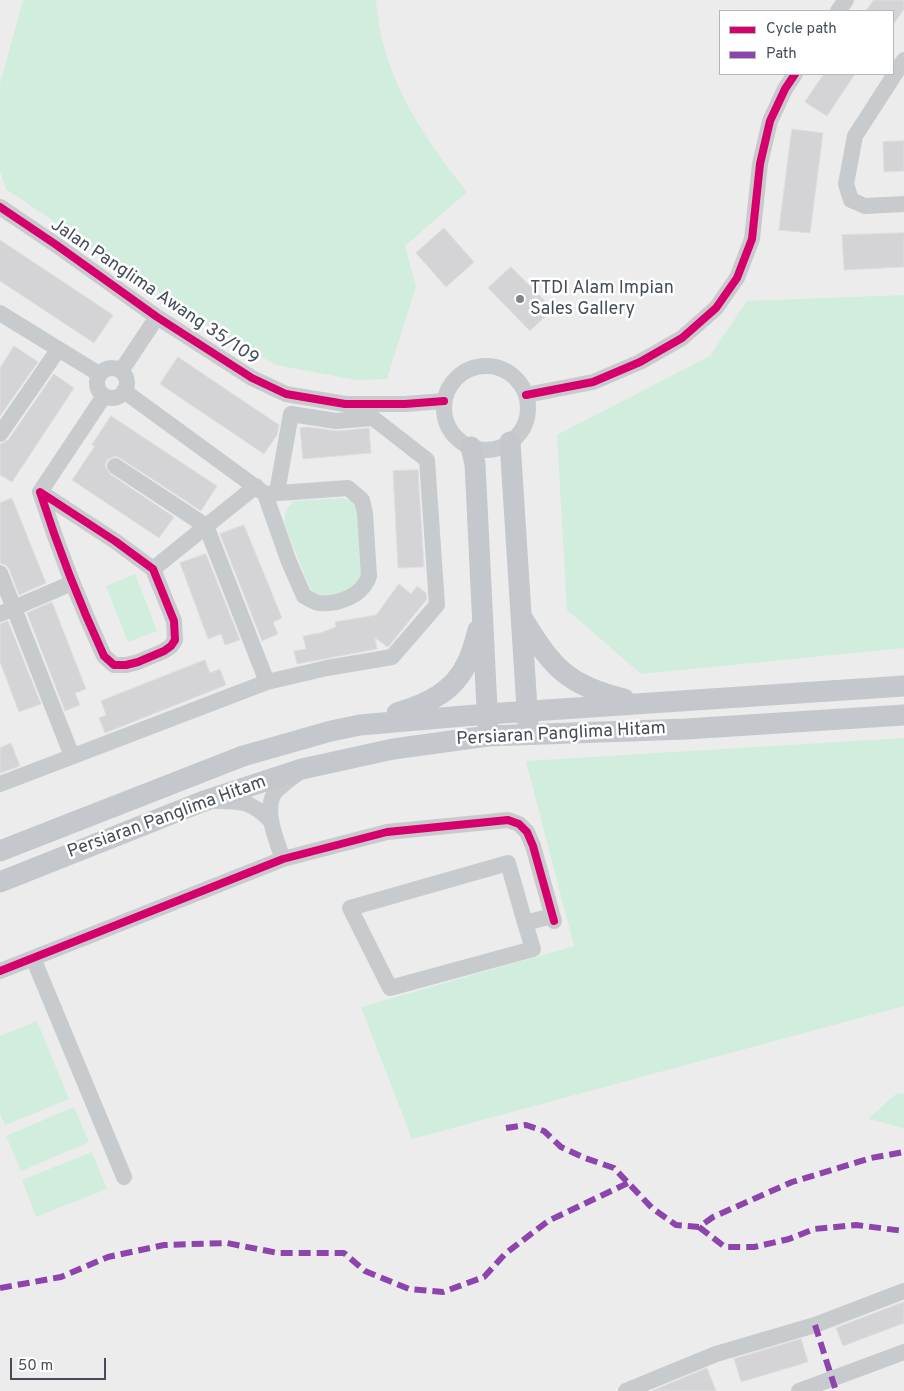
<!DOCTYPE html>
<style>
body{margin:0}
#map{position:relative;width:904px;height:1391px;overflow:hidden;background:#edecec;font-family:Overpass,sans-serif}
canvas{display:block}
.legend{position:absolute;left:719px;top:10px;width:175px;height:65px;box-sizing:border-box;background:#fff;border:1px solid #b4b8bc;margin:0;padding:6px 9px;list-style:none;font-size:15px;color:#444d58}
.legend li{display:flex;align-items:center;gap:10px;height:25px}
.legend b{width:25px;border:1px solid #b4b8bc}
.scale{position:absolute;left:10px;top:1358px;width:96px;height:22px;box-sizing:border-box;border:2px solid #444d58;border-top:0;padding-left:6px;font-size:15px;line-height:18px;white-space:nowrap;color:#444d58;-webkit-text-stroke:4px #fff;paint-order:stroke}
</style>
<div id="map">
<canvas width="904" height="1391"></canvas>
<ul class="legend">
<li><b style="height:6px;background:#d6006c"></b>Cycle path</li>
<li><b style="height:6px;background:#8e44ad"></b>Path</li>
</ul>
<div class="scale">50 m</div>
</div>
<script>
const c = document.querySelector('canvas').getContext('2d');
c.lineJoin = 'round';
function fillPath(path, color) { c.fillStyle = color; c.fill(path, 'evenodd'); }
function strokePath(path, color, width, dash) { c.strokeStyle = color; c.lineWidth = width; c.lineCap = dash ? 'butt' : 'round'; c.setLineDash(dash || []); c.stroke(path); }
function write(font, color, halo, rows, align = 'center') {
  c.font = font + ' Overpass,sans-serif'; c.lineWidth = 5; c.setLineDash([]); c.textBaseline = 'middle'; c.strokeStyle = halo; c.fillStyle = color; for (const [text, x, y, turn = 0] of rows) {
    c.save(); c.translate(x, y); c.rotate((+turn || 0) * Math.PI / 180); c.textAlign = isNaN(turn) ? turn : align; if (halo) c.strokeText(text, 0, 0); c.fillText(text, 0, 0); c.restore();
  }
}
fillPath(new Path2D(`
 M23,0H376C381,74 422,136 467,192L405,246L416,286L387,379L356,380L276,365L207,325L6,189L0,171V84Z
 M904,295V648L641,674L567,610L557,435L710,356L747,301Z
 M342,498L355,502L359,510L364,572C353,591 337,597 316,594L310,588L284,523L286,510L294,501Z
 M135,574L157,631L128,642L106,586Z
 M904,738V1006L412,1139L361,1007L574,946L526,761Z
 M37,1021L69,1099L5,1125L0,1113V1036Z
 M904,1093V1128L868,1119L896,1094Z
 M74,1107L89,1142L21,1171L6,1136Z
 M92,1152L107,1189L36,1217L22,1180Z`), '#d0eddd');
const building = new Path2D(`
 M874,0H904V9L893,25V11H866Z
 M824,74H855L827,116L805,102Z
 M792,129L823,133L810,233L779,230Z
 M904,141V171L884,172L883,142Z
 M444,228L474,262L446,287L416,253Z
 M904,233V267L844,270L842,235Z
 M0,240L113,315L94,343L0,281Z
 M511,267L553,309L530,331L488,288Z
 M14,346L38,362L0,416V368Z
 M178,357L279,425L277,435L264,454L160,384Z
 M54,374L74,388L12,482L0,475V444L8,440Z
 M111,416L217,486L201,511L120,458L115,456L107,460L105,466L110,474L174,517L159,538L72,480L95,446L92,445Z
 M308,427L337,431L369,428L371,453L303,459L300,428Z
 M418,470L424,567L398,568L393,471Z
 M12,498L46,583L19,595L9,569L6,565L0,563V503Z
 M244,525L282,618L273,622L278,634L262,641L220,534Z
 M206,554L240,640L225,645L221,634L208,639L180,563Z
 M399,584L411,594L417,586L426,593L427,599L388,647L375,638L377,649L297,664L294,651L306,649L303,636L320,633L336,627L335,622L376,615Z
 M52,602L86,689L75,693L80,705L65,711L27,613Z
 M8,621L41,704L19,712L0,662V624Z
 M205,660L210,673L220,669L226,685L105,733L99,718L106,715L101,701Z
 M11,743L20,766L0,773V748Z
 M904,1302V1323L843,1346L836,1328Z
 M801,1339L808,1362L741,1382L734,1359Z
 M707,1368L716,1391H652Z`);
fillPath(building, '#d4d4d7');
strokePath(building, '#dededf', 1);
strokePath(new Path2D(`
 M838,11L846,0
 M904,60L855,136L846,184L851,200L865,206L904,204
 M0,207L55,244L157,317L252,378L286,394L345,404H405L444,401
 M0,313L99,374
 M444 408a42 42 0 1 1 84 0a42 42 0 1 1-84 0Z
 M97 383a15 15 0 1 1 30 0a15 15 0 1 1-30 0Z
 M121,371L157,317
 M124,391L265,494
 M526,395L593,382L640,362L682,338L716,308L737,278L752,239L760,164L770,121L785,89L795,74
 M0,434L58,350
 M115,466L206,526L267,682
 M348,488L362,500L365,513L369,576C363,595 339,605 319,603C314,602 308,598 304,596L289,562L265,494Z
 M40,492L115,541L153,569L174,621L175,640L171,646L164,651L138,662L126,665H114L104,656C79,602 58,548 40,492Z
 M40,492L104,396
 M153,569L256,486
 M0,573L72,756
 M0,614L72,583
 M0,784L267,682L327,668L392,657L437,605L427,460L373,418L336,421L291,414L277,492
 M216,801C241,801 251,801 270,820
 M283,859C277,842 262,808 276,791C282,785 290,779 297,774
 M525,923L508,863L350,908L390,988L533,949L525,923L552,916
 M33,958L124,1177
 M0,971L283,859L387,832L508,820L519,824L527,832L533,846L554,921
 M626,1391L716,1354L815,1325L904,1291
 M799,1391L904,1352`), '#c8cbcd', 16);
strokePath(new Path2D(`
 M510,442L528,724
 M471,447L475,464L488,729
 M523,619C551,667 569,686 624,699
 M397,713C426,704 453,693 467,663C472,653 475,641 478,630
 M0,851L243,756L331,731L360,725L487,714L904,686
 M0,882L204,801L302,769L393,749L488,736L686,729L904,715`), '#c4c7cb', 21);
strokePath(new Path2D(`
 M506,1128L526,1125L544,1131L561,1147L585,1158L614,1168L652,1208L676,1225L699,1227L713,1217L792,1182L871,1158L904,1152
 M699,1227L725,1247H754L789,1239L814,1229L856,1225L904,1231
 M0,1288L61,1277L108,1257L164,1245L227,1243L278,1253H344L365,1271L409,1289L443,1292L484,1277L505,1254L548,1221L628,1183
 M815,1325L836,1391`), '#8e44ad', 6, [12, 6]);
strokePath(new Path2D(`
 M0,207L55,244L157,317L252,378L286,394L345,404H405L444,401
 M526,395L593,382L640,362L682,338L716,308L737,278L752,239L760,164L770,121L785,89L795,74
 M40,492L115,541L153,569L174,621L175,640L171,646L164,651L138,662L126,665H114L104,656C79,602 58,548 40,492Z
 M0,971L283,859L387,832L508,820L519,824L527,832L533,846L554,921`), '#d6006c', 8);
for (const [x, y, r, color] of [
 [520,299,5,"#7f858c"]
]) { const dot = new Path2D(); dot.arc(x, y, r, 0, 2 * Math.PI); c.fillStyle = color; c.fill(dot); strokePath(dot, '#fff', 2); }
write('18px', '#444d58', '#fff', [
 ["TTDI Alam Impian",530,289],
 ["Sales Gallery",530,310]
], 'left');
write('18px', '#444d58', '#fff', [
 ["Jalan Panglima Awang 35/109",154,293,34],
 ["Persiaran Panglima Hitam",561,735,-3],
 ["Persiaran Panglima Hitam",167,818,-20]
]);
</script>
